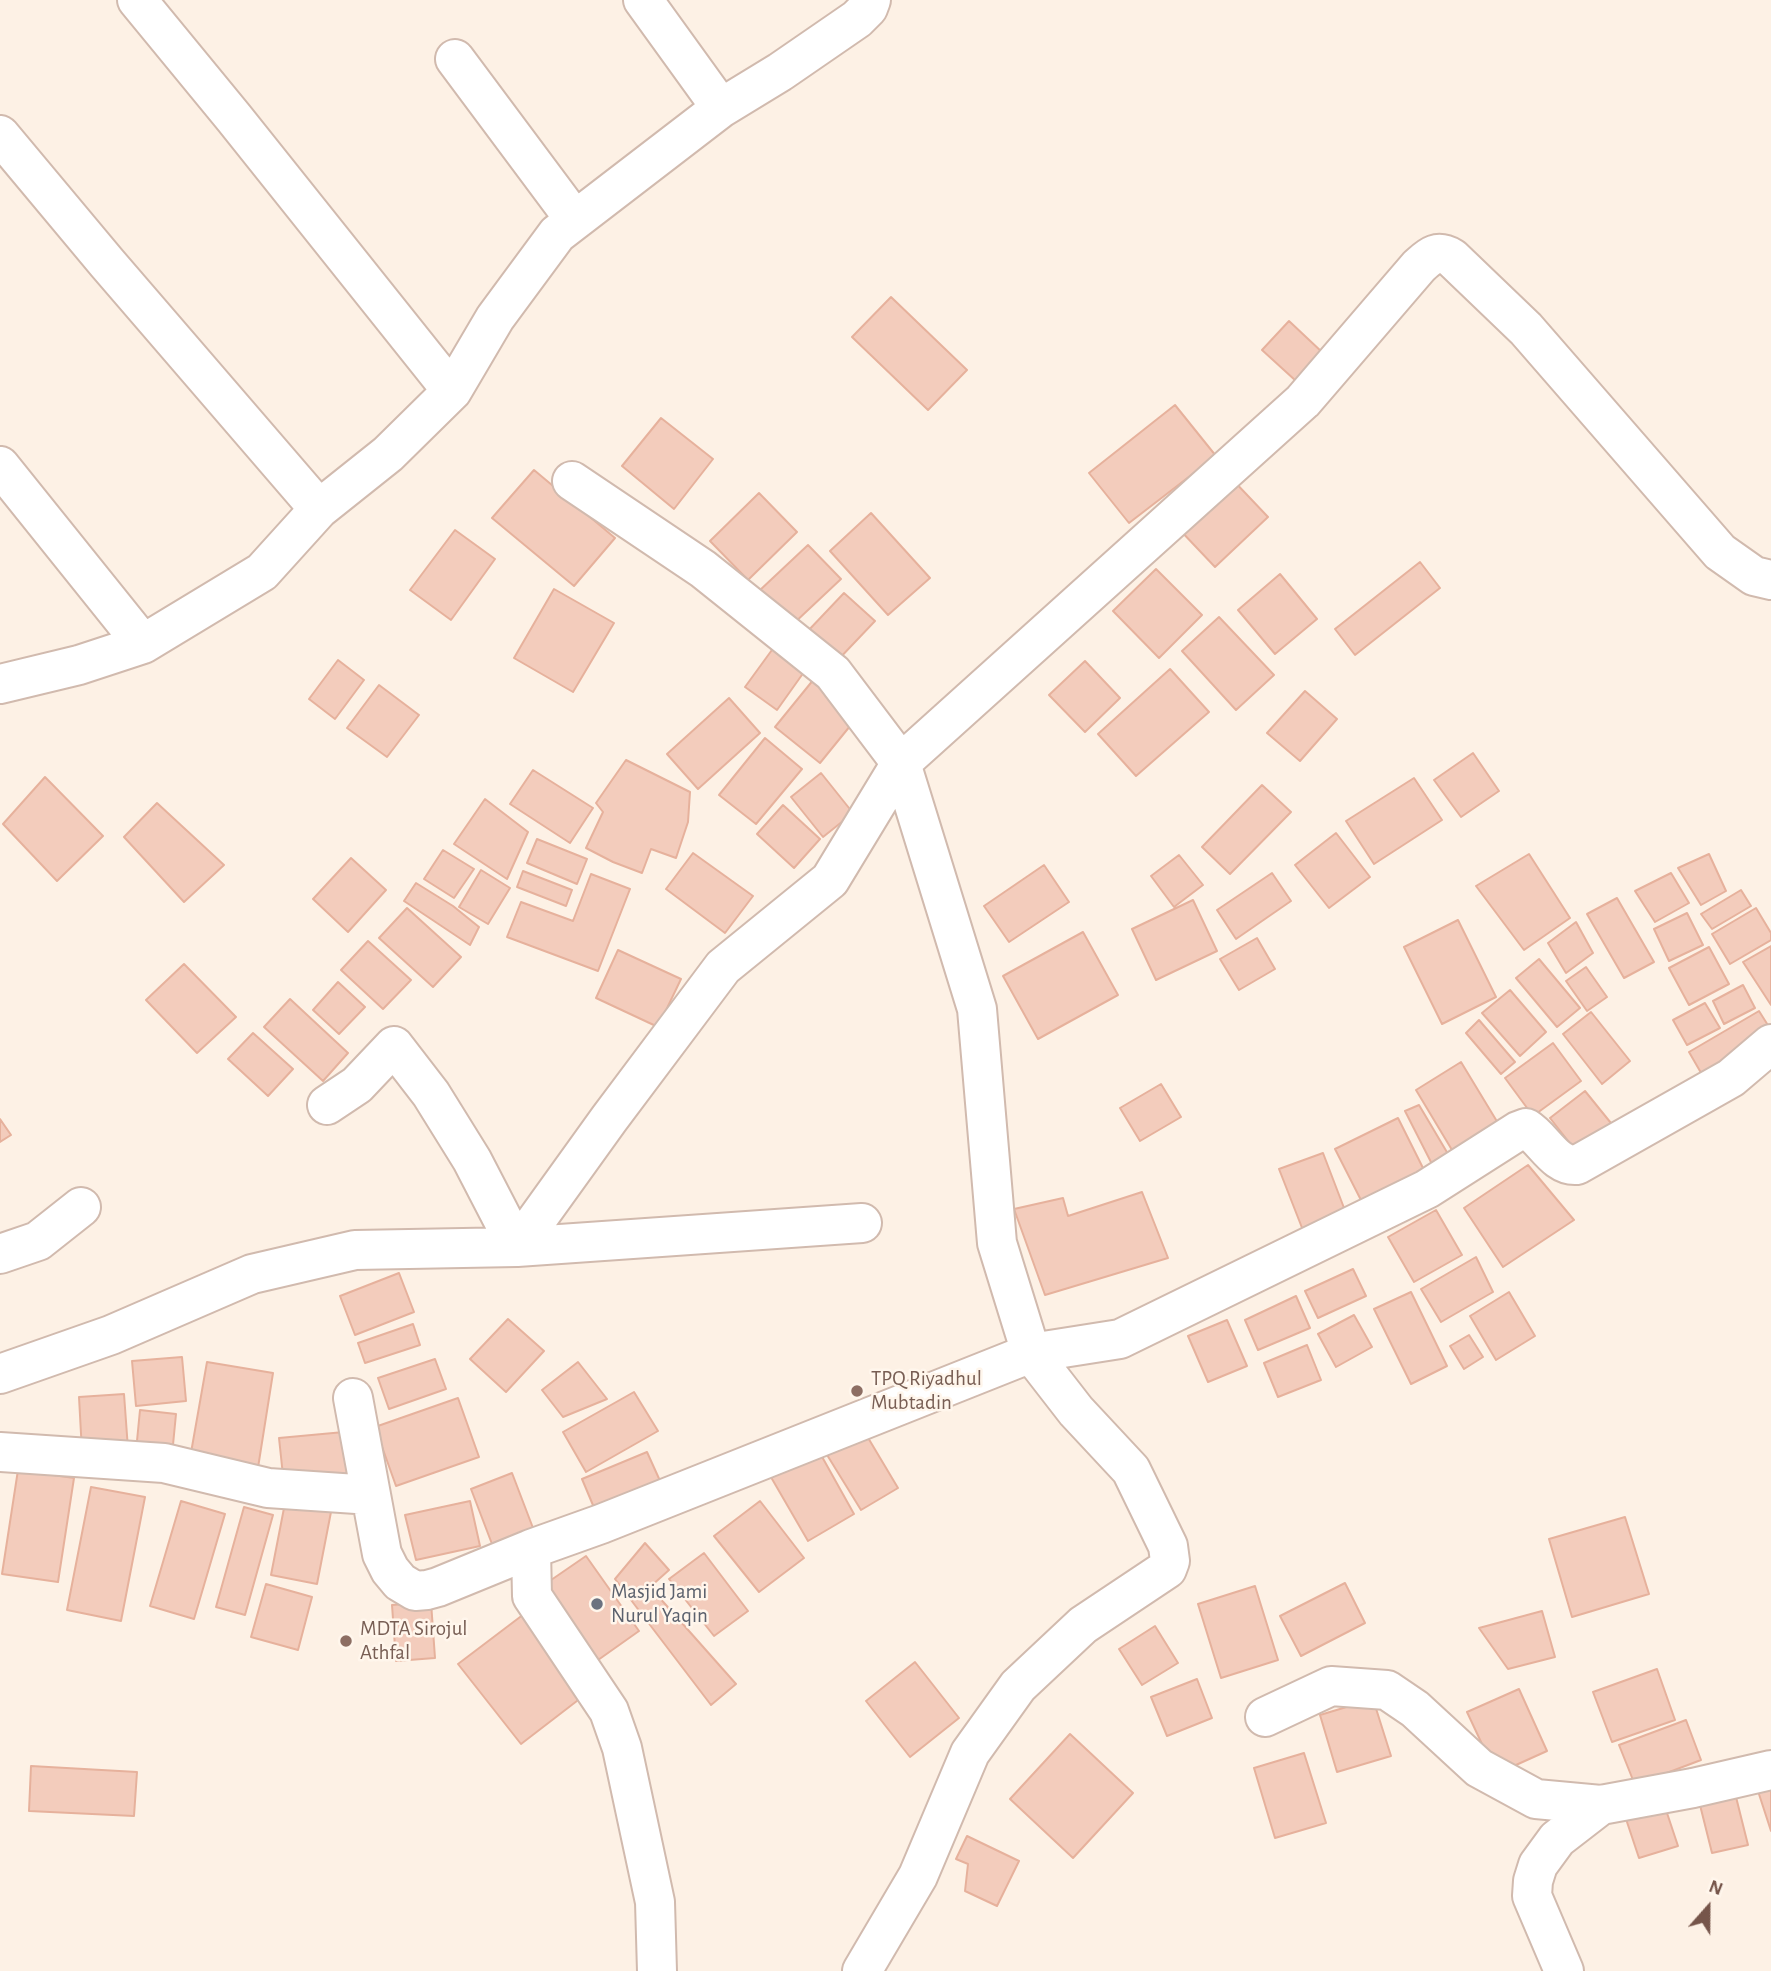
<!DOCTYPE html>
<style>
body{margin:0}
#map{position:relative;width:1771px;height:1971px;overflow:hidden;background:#fdf1e5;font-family:"Alegreya Sans",sans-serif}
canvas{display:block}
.north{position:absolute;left:1673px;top:1873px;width:70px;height:70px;-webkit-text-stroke:5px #fff6ec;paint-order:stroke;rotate:21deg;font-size:19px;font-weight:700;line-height:28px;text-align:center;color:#76554a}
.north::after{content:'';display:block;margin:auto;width:24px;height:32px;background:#76554a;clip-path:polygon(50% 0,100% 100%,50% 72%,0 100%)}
</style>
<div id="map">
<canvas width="1771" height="1971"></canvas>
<div class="north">N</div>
</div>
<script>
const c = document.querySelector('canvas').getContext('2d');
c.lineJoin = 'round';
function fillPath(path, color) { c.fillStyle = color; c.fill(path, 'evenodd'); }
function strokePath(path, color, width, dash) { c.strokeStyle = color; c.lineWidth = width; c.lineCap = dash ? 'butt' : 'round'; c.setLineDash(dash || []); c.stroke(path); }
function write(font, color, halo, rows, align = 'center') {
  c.font = font + ' "Alegreya Sans",sans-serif'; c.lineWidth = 5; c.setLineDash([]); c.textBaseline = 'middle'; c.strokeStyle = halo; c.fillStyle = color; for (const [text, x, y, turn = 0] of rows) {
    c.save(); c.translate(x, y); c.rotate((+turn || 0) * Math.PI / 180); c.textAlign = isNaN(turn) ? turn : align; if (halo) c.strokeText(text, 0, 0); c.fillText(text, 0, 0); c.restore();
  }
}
const building = new Path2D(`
 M891,297L967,370L928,410L852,337Z
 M1289,321L1323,353L1296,381L1262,350Z
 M1175,405L1216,456L1129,523L1089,473Z
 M661,418L713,459L674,509L622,466Z
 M534,470L615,538L574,586L492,518Z
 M1231,478L1268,517L1215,567L1178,528Z
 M759,493L797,532L748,580L710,541Z
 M871,513L930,578L888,615L830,551Z
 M455,530L495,559L451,620L410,590Z
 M808,545L841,579L791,626L759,591Z
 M1420,562L1440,588L1355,655L1335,629Z
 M1156,569L1202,615L1159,658L1113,611Z
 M1280,574L1317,619L1275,654L1238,610Z
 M554,589L614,623L573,692L514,658Z
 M844,593L875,621L836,662L806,633Z
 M1219,617L1274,675L1236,710L1182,651Z
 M777,643L809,665L777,710L745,687Z
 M338,660L364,680L335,719L309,699Z
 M1085,661L1120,698L1085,732L1049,695Z
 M1170,669L1209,712L1136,776L1098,734Z
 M814,679L859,715L820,763L775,727Z
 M379,685L419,715L387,757L347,728Z
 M1305,691L1337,719L1300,761L1267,733Z
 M729,698L760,733L698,789L667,754Z
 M765,738L802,769L756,824L719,795Z
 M1473,753L1499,791L1461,817L1434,780Z
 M626,760L690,792L688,822L676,858L651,849L642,873L613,862L586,848L603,812L596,803Z
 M533,770L593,808L570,843L510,804Z
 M821,773L853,813L823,837L791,797Z
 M45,777L103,836L57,881L3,824Z
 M1414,778L1442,820L1374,864L1346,821Z
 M1262,785L1291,812L1230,874L1202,847Z
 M485,799L528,832L507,879L454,844Z
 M157,803L224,865L184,902L124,837Z
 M783,805L820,839L794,868L757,834Z
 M1336,833L1370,877L1329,908L1295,865Z
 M537,839L587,859L577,884L527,863Z
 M443,850L474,869L454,898L424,879Z
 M693,853L753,896L725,933L666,889Z
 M1529,854L1570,918L1524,950L1476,886Z
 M1709,854L1726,891L1701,905L1678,868Z
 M1179,855L1203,885L1174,907L1151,876Z
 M351,858L386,890L348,932L313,899Z
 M1044,865L1069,902L1009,942L984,906Z
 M481,870L510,888L488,924L459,907Z
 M523,871L572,890L566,906L517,887Z
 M1272,873L1291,901L1236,939L1217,910Z
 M1671,873L1689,903L1655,922L1635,891Z
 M591,874L630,889L598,971L507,937L521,902L573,921Z
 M416,883L453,906L479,927L470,945L404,901Z
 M1741,890L1751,906L1712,929L1701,914Z
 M1617,898L1654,962L1624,978L1587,914Z
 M1193,900L1217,951L1156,980L1132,929Z
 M407,908L461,957L433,987L379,938Z
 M1756,908L1771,933V940L1730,964L1712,934Z
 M1687,913L1703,945L1669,961L1654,929Z
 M1458,920L1496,997L1442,1024L1404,947Z
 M1576,922L1593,953L1566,973L1548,943Z
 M1083,932L1118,995L1038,1039L1003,976Z
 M1257,938L1275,969L1239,990L1220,959Z
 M368,941L411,980L383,1009L341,970Z
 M1771,946V1005L1743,962Z
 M1709,947L1729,984L1689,1005L1669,968Z
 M618,950L681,979L658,1027L596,998Z
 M1539,959L1580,1008L1557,1027L1516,978Z
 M184,964L236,1017L197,1053L146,1000Z
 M1586,967L1607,997L1587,1011L1566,981Z
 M338,982L365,1007L339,1034L313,1010Z
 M1743,985L1755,1008L1724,1024L1713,1001Z
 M1510,990L1546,1032L1520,1056L1482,1013Z
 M290,999L348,1053L323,1081L264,1027Z
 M1705,1003L1720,1028L1687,1045L1673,1020Z
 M1759,1011L1771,1030L1704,1078L1689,1052Z
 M1591,1012L1630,1061L1602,1084L1563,1034Z
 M1479,1020L1515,1062L1501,1074L1466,1033Z
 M253,1033L293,1069L268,1096L228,1059Z
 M1553,1043L1581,1081L1533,1116L1505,1078Z
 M1461,1062L1504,1133L1458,1160L1416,1090Z
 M1161,1084L1181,1117L1140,1141L1120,1108Z
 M1585,1091L1619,1133L1583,1160L1550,1118Z
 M1419,1105L1451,1159L1434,1168L1405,1111Z
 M1398,1118L1428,1178L1365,1208L1335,1149Z
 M0,1119L11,1135L0,1142Z
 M1323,1153L1349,1221L1306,1238L1279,1169Z
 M1528,1165L1574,1220L1503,1267L1464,1208Z
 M1142,1192L1168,1258L1045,1295L1014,1209L1063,1198L1068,1216Z
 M1436,1210L1462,1255L1414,1282L1388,1237Z
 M1476,1257L1493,1292L1441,1322L1421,1289Z
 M1353,1269L1366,1296L1318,1318L1305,1291Z
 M399,1273L414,1312L355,1335L340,1296Z
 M1411,1292L1447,1366L1411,1384L1374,1309Z
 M1509,1292L1535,1336L1496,1360L1470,1316Z
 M1296,1296L1310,1328L1258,1350L1245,1320Z
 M1354,1315L1372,1347L1336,1367L1318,1334Z
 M508,1319L544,1351L506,1392L470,1359Z
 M1227,1320L1247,1366L1208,1382L1188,1336Z
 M413,1324L420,1345L365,1363L358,1343Z
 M1469,1335L1483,1357L1464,1369L1450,1346Z
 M1307,1345L1321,1380L1278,1397L1264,1363Z
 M182,1357L186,1401L136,1406L132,1361Z
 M435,1359L446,1389L389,1409L378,1378Z
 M207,1362L273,1373L257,1474L189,1464Z
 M578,1362L607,1399L563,1417L542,1390Z
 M634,1392L658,1431L586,1472L563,1432Z
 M124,1394L128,1449L82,1452L79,1397Z
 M458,1398L479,1457L396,1486L375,1427Z
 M140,1410L176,1414L172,1455L136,1451Z
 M864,1431L898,1488L861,1510L824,1450Z
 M344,1432L349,1479L284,1485L279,1438Z
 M816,1446L854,1514L808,1541L768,1472Z
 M647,1452L661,1483L595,1510L582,1479Z
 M18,1470L74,1478L58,1582L2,1574Z
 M512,1473L533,1528L492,1544L471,1489Z
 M91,1487L145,1497L121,1621L67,1610Z
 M181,1501L225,1514L194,1619L150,1606Z
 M470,1501L480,1546L416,1560L405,1515Z
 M760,1501L804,1558L759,1592L714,1536Z
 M285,1503L331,1512L317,1584L271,1575Z
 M244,1507L273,1515L245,1615L216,1607Z
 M1625,1517L1649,1594L1572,1617L1549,1539Z
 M645,1543L669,1570L650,1587L736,1684L711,1705L615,1579Z
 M704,1553L748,1611L714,1636L669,1579Z
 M586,1556L639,1631L591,1665L538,1589Z
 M1345,1583L1365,1623L1301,1656L1280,1616Z
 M266,1584L312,1597L298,1650L251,1637Z
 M1255,1586L1278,1660L1221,1678L1198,1604Z
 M431,1602L435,1658L396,1661L392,1605Z
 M1542,1611L1555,1657L1508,1669L1479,1628Z
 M524,1614L586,1694L521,1744L458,1664Z
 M1155,1626L1178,1663L1142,1685L1119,1649Z
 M915,1662L959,1718L910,1757L866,1701Z
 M1657,1669L1675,1720L1612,1742L1593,1692Z
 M1197,1679L1212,1718L1167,1736L1151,1697Z
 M1519,1689L1547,1751L1496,1774L1467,1712Z
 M1373,1699L1391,1756L1337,1772L1320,1715Z
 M1686,1720L1701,1760L1635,1785L1619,1745Z
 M1070,1734L1133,1793L1073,1858L1010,1799Z
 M1304,1753L1326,1823L1275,1838L1254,1768Z
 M31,1766L137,1772L134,1816L29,1811Z
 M1771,1784V1831L1757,1788Z
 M1735,1793L1748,1845L1712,1853L1699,1801Z
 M1664,1804L1678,1846L1639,1858L1625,1816Z
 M967,1836L1019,1861L997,1906L965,1891L968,1864L956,1859Z`);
fillPath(building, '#f3ccbc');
strokePath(building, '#e6b19c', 2);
const street = new Path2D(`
 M137,0L234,118L452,391
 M643,0L721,108
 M455,59L575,220
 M0,135L107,263L319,509L388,454L452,391L495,318L557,234L721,108L780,72L857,19L868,8L871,0
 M0,466L143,644
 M572,481L703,569L833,673L901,763L977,1009L997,1243L1031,1353L1076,1411L1131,1470L1168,1546L1170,1561L1167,1569L1083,1625L1018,1686L970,1753L918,1876L862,1971
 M0,684L79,665L143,644L262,572L319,509
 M327,1105L357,1085L394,1046L431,1094L472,1160L517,1247L609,1119L723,967L830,880L901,763L1303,401L1419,266C1430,256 1437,249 1452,258L1526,329L1720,552L1754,576L1771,580
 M0,1254L38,1241L81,1207
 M0,1374L111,1335L252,1274L355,1250L517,1247L862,1223
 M353,1398L382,1554L390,1570L400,1582L415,1591L427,1590L438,1587L531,1549L601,1524L1031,1353L1120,1339L1427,1189L1518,1131L1526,1128C1544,1139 1555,1167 1577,1165L1731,1078L1771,1044
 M0,1452L164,1463L268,1488L371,1495
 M531,1549L532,1596L609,1711L622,1748L655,1902L657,1971
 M1265,1717L1331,1686L1387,1690L1415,1709L1479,1768L1536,1799L1601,1805L1693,1788L1771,1770
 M1564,1971L1532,1896L1533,1881L1538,1865L1557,1839L1601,1805`);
strokePath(street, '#d1baae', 42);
strokePath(street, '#fff', 38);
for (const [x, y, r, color] of [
 [857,1391,7,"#8d6e63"],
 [597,1604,7,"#6b7280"],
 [346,1641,7,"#8d6e63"]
]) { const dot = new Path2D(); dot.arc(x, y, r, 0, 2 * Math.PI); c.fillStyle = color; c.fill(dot); strokePath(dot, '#fff6ec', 2.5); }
write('21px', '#785e54', '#fff6ec', [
 ["TPQ Riyadhul",871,1379],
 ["Mubtadin",871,1403],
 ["MDTA Sirojul",360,1629],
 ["Athfal",360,1653]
], 'left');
write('21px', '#5b616d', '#fff6ec', [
 ["Masjid Jami",611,1592],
 ["Nurul Yaqin",611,1616]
], 'left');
</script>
